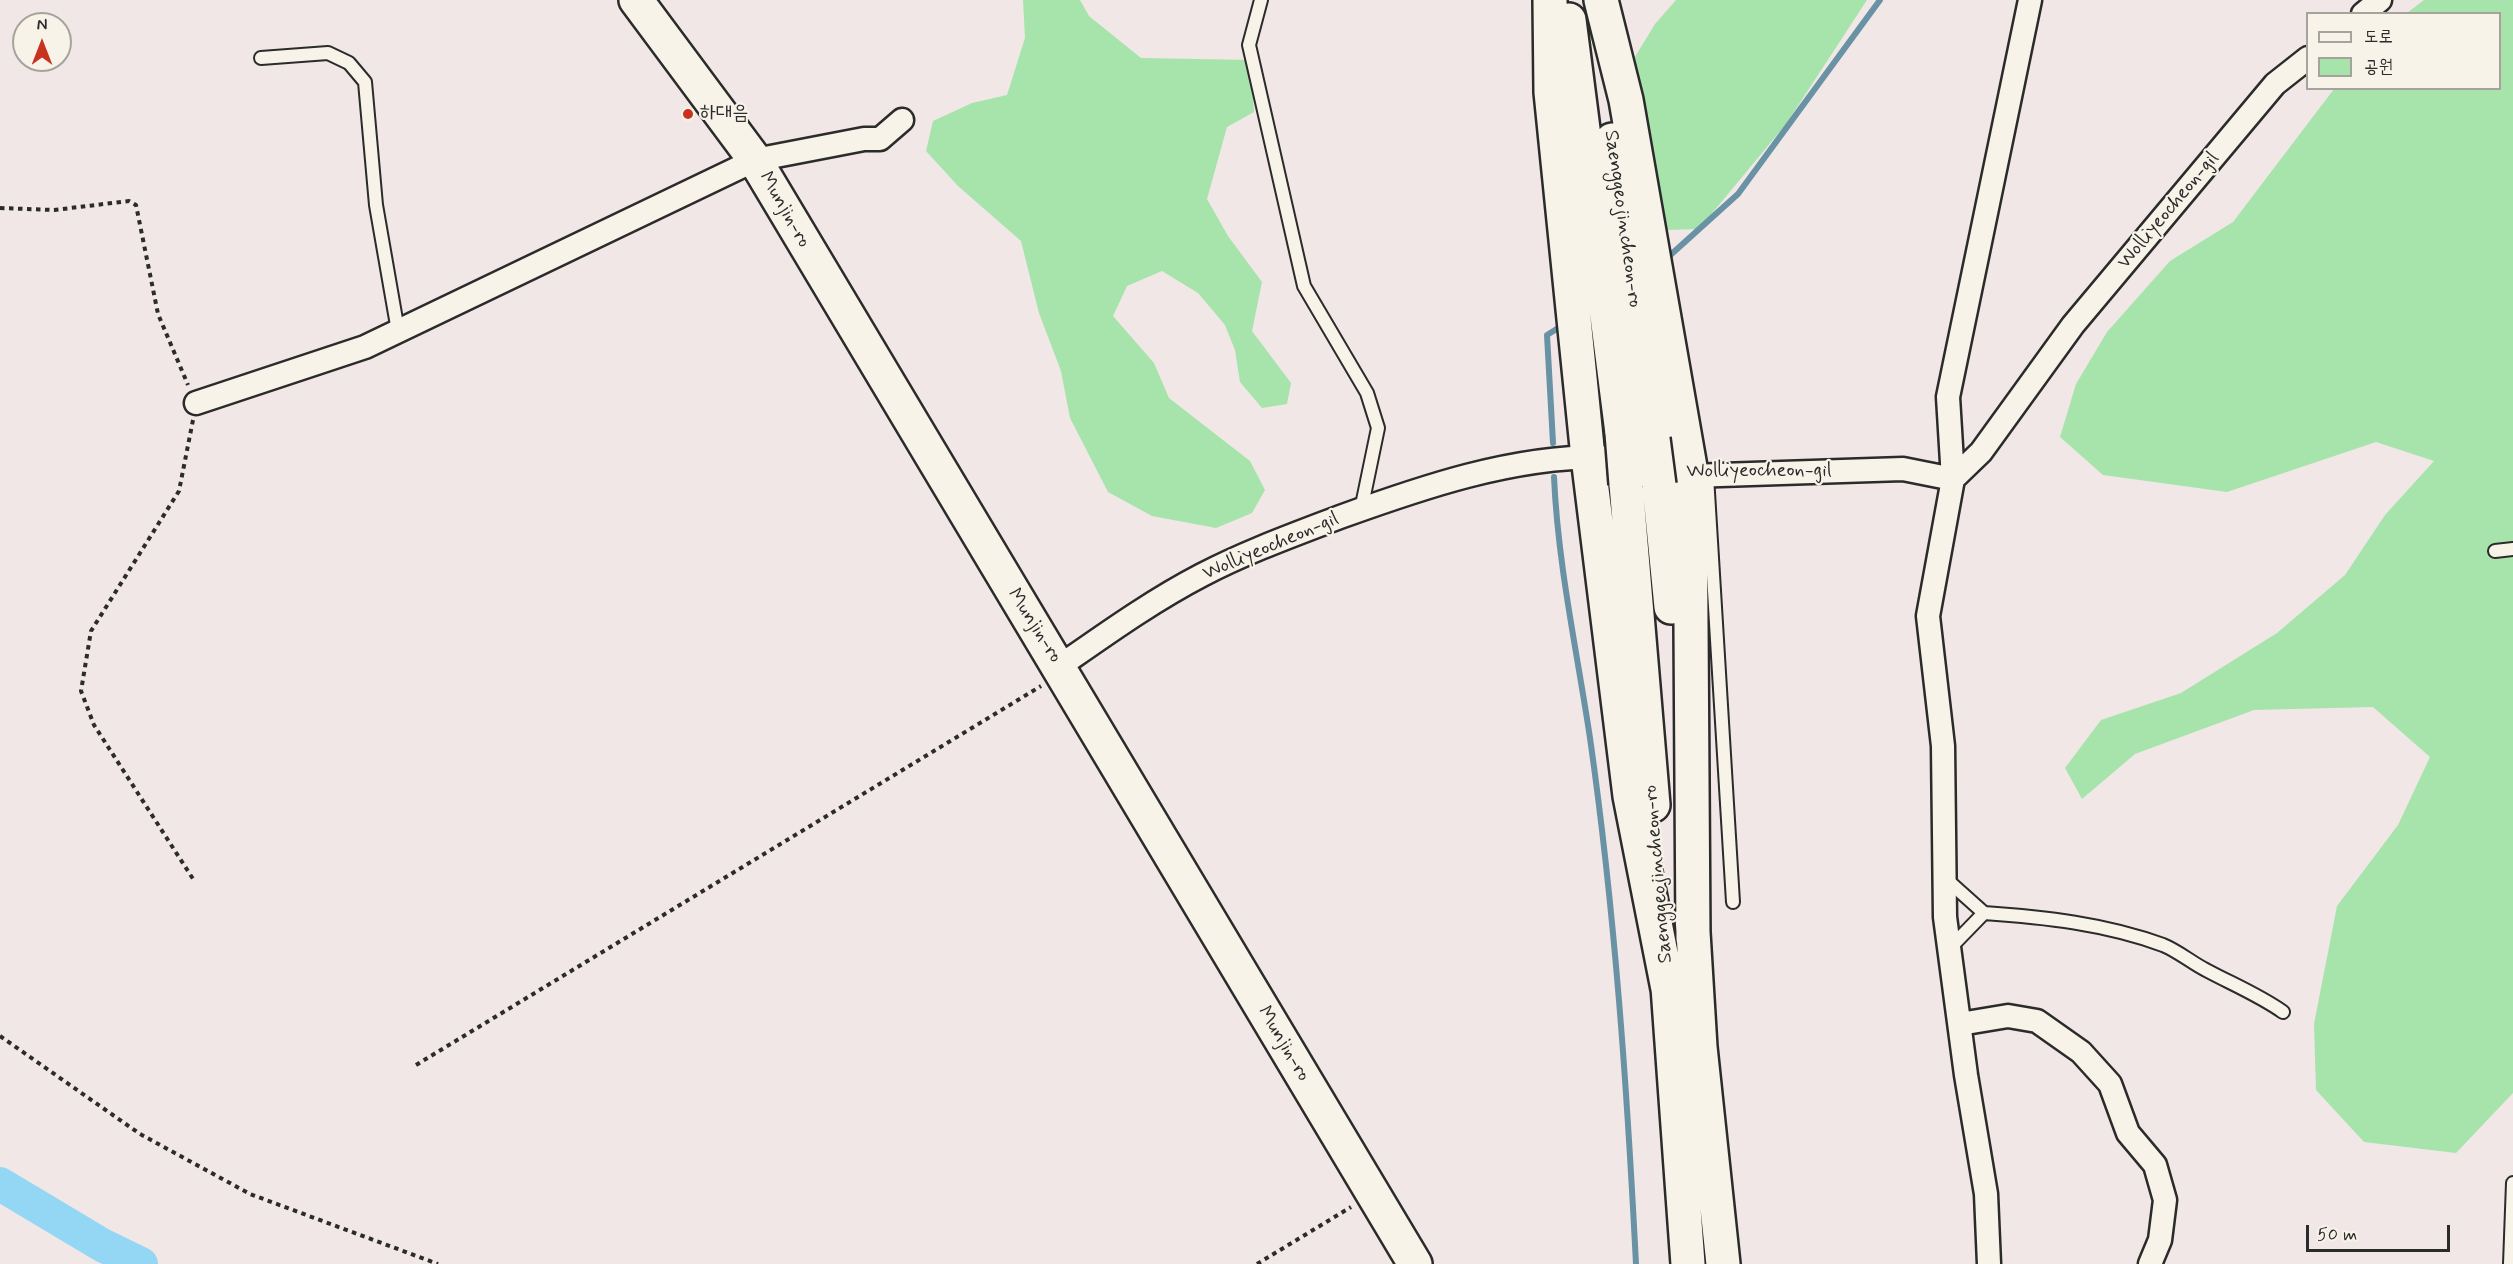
<!DOCTYPE html>
<meta charset="utf-8">
<style>
body{margin:0}
#map{position:relative;width:2513px;height:1264px;overflow:hidden;background:#f1e7e6;font-family:Mynerve,"Poor Story",sans-serif}
canvas{display:block}
.legend{position:absolute;left:2306px;top:12px;width:195px;height:78px;box-sizing:border-box;background:#f7f3e8;border:2px solid #a5a39c;margin:0;padding:8px 10px;list-style:none;font-size:18px;color:#2b2b2b}
.legend li{display:flex;align-items:center;gap:12px;height:30px}
.legend b{width:30px;border:2px solid #a5a39c}
.north{position:absolute;left:12px;top:12px;width:60px;height:60px;box-sizing:border-box;background:#f7f3e8;border:2px solid #a5a39c;border-radius:50%;rotate:0deg;font-size:16px;font-weight:700;line-height:24px;text-align:center;color:#2b2b2b}
.north::after{content:'';display:block;margin:auto;width:21px;height:27px;background:#c8321e;clip-path:polygon(50% 0,100% 100%,50% 72%,0 100%)}
.scale{position:absolute;left:2306px;top:1225px;width:144px;height:27px;box-sizing:border-box;border:3px solid #2b2b2b;border-top:0;padding-left:8px;font-size:18px;line-height:21px;white-space:nowrap;color:#2b2b2b;-webkit-text-stroke:4px #f7f3e8;paint-order:stroke}
</style>
<div id="map">
<canvas width="2513" height="1264"></canvas>
<ul class="legend">
<li><b style="height:8px;background:#f7f3e8"></b>도로</li>
<li><b style="height:16px;background:#a6e4ab"></b>공원</li>
</ul>
<div class="north">N</div>
<div class="scale">50 m</div>
</div>
<script>
const c = document.querySelector('canvas').getContext('2d');
c.lineJoin = 'round';
function fillPath(path, color) { c.fillStyle = color; c.fill(path, 'evenodd'); }
function strokePath(path, color, width, dash) { c.strokeStyle = color; c.lineWidth = width; c.lineCap = dash ? 'butt' : 'round'; c.setLineDash(dash || []); c.stroke(path); }
function write(font, color, halo, rows, align = 'center') {
  c.font = font + ' Mynerve,"Poor Story",sans-serif'; c.lineWidth = 4.5; c.setLineDash([]); c.textBaseline = 'middle'; c.strokeStyle = halo; c.fillStyle = color; for (const [text, x, y, turn = 0] of rows) {
    c.save(); c.translate(x, y); c.rotate((+turn || 0) * Math.PI / 180); c.textAlign = isNaN(turn) ? turn : align; if (halo) c.strokeText(text, 0, 0); c.fillText(text, 0, 0); c.restore();
  }
}
fillPath(new Path2D(`
 M1023,0H1080L1089,16L1141,58L1251,60L1254,112L1227,127L1207,199L1228,236L1262,282L1252,331L1291,383L1287,404L1262,408L1240,382L1235,350L1225,325L1198,293L1162,271L1127,286L1113,316L1154,363L1169,398L1250,461L1265,490L1252,513L1216,528L1152,516L1108,492L1070,418L1061,371L1039,313L1021,241L958,186L926,151L933,121L972,103L1007,95L1025,38Z
 M1676,0H1867L1786,124L1699,229L1666,230L1649,128L1633,60L1655,24Z
 M2424,0H2513V1093L2456,1153L2364,1142L2316,1090L2314,1024L2337,906L2398,825L2430,757L2373,707L2254,710L2135,754L2082,799L2065,768L2101,720L2181,693L2277,633L2345,575L2385,515L2434,461L2376,442L2227,492L2103,475L2060,437L2076,384L2107,332L2170,261L2233,222L2334,89L2500,88V14L2407,13Z`), '#a6e4ab');
strokePath(new Path2D(`
 M1666,259L1738,194L1880,0
 M1553,443L1547,335L1563,325
 M1554,477C1558,566 1577,651 1590,738C1615,913 1627,1088 1636,1264`), '#6992a4', 6);
strokePath(new Path2D(`
 M0,1184L102,1245L141,1264`), '#93d7f5', 34);
const lane = new Path2D(`
 M1261,0L1249,45L1304,286L1367,393L1378,428L1361,510
 M261,58L328,53L349,63L365,82L376,205L398,331
 M1707,476L1733,902
 M2495,551L2513,549
 M1946,879L1984,913L1949,949
 M1984,913C2044,917 2106,924 2163,945C2178,951 2192,963 2206,970C2232,984 2259,995 2283,1012
 M2510,1264L2513,1183`);
const street = new Path2D(`
 M2363,14L2380,0
 M196,403L365,347L755,160L864,139H880L902,120
 M1676,472L1690,476L1903,469L1953,479L1981,452L2073,325L2275,84L2308,58
 M1060,666C1106,634 1152,601 1202,575C1246,552 1293,535 1340,517C1423,487 1511,457 1600,457
 M1960,1024L2008,1016L2037,1021L2081,1052L2110,1084L2128,1133L2155,1165L2165,1200L2160,1240L2150,1264
 M1989,1264L1986,1194L1966,1075L1945,917L1943,746L1928,616L1953,479L1948,397L2030,0`);
const secondary = new Path2D(`
 M636,0L755,160L1415,1264`);
const highway = new Path2D(`
 M1550,0L1551,92L1588,457L1630,796L1669,994
 M1601,0L1626,100L1690,467L1693,939
 M1569,20L1622,433
 M1612,140L1653,439
 M1626,484L1653,805
 M1659,485L1671,607
 M1692,916L1700,1047L1723,1264
 M1667,973L1688,1264`);
strokePath(lane, '#2b2b2b', 16);
strokePath(street, '#2b2b2b', 27);
strokePath(secondary, '#2b2b2b', 38);
strokePath(highway, '#2b2b2b', 38);
strokePath(new Path2D(`
 M0,208L54,210L129,201L136,205L158,314L188,385
 M193,420L179,491L91,631L81,691L94,725L195,882
 M0,1036L140,1134L250,1194L438,1264
 M416,1065L1041,686
 M1257,1264L1351,1207`), '#2b2b2b', 4, [4.5, 4.5]);
strokePath(lane, '#f7f3e8', 12);
strokePath(street, '#f7f3e8', 22);
strokePath(secondary, '#f7f3e8', 33);
strokePath(highway, '#f7f3e8', 33);
const highwayBridge = new Path2D(`
 M1622,433L1626,484
 M1653,439L1659,485`);
strokePath(highwayBridge, '#2b2b2b', 38, []);
strokePath(highwayBridge, '#f7f3e8', 33);
for (const [x, y, r, color] of [
 [688,114,6,"#c8321e"]
]) { const dot = new Path2D(); dot.arc(x, y, r, 0, 2 * Math.PI); c.fillStyle = color; c.fill(dot); strokePath(dot, '#f7f3e8', 2); }
write('20px', '#2b2b2b', '#f7f3e8', [
 ["하대음",700,114]
], 'left');
write('20px', '#2b2b2b', '#f7f3e8', [
 ["Munjin-ro",784,210,60],
 ["Wolliyeocheon-gil",2169,211,-50],
 ["Saenggeojincheon-ro",1622,219,82],
 ["Wolliyeocheon-gil",1759,472],
 ["Wolliyeocheon-gil",1271,547,-23],
 ["Munjin-ro",1034,626,57],
 ["Saenggeojincheon-ro",1659,874,-95],
 ["Munjin-ro",1283,1044,59]
]);
</script>
